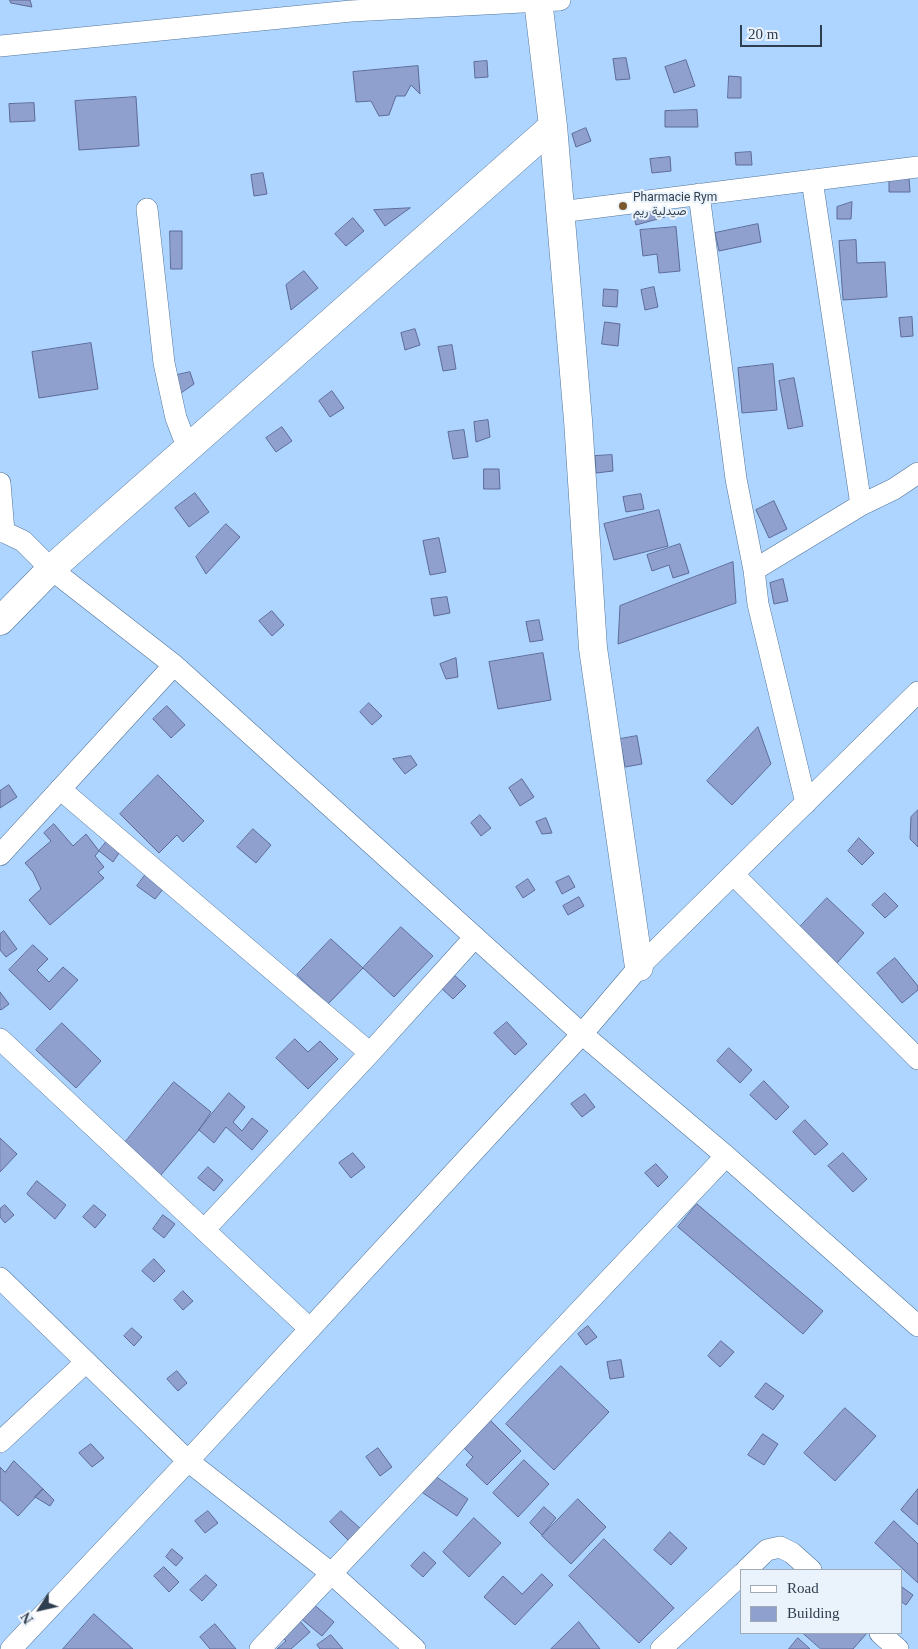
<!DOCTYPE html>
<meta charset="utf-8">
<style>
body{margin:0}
#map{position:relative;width:918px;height:1649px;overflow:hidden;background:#aed5ff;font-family:Georgia,serif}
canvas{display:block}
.legend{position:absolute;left:740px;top:1569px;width:162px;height:65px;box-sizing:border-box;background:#eaf2fb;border:1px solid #9faab6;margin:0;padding:6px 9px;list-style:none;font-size:15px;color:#2e3e4f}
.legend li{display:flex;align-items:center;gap:10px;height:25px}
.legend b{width:25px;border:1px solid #9faab6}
.north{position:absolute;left:15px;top:1584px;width:50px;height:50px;-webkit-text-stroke:4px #eaf2fb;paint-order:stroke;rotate:235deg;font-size:14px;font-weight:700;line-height:20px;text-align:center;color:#2e3e4f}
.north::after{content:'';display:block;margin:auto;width:18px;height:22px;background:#2e3e4f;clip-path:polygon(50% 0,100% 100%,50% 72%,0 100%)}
.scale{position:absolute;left:740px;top:25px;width:82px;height:22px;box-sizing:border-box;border:2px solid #2e3e4f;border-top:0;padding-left:6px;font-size:15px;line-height:18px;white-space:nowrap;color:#2e3e4f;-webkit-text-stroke:4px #eaf2fb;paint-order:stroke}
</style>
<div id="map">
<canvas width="918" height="1649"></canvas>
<ul class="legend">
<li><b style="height:6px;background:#fff"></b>Road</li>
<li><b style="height:14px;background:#8f9fce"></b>Building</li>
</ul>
<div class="north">N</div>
<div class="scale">20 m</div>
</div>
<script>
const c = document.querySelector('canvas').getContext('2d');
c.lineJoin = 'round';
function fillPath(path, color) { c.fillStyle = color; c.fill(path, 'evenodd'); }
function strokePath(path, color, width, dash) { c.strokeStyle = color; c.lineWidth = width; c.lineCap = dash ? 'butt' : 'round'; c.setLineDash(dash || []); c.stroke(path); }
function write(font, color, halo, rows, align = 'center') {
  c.font = font + ' Georgia,Vazirmatn,serif'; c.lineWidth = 4; c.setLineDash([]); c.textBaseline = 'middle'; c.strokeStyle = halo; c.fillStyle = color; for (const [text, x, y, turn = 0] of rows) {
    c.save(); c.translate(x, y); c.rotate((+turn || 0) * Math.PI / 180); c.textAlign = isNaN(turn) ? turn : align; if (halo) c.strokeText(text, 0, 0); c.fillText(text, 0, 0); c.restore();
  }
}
const building = new Path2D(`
 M10,0H30L32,7L11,3Z
 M626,58L630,79L616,80L613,59Z
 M686,60L695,86L674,93L665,67Z
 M487,61L488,77L475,78L474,62Z
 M418,66L420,94L411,85L405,96H396L389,115L379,116L371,101L356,102L353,72Z
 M729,76L741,77V98H728Z
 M136,97L139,146L79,150L75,101Z
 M34,103L35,121L10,122L9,104Z
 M697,110L698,127H665V111Z
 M586,128L591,141L576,147L572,134Z
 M751,152L752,165H736L735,153Z
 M670,157L671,171L652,173L650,159Z
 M263,173L267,194L254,196L251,175Z
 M909,177L910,192H889V178Z
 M661,202L665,217L636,225L632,210Z
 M852,202L851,219H837V207Z
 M410,208L385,226L374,210Z
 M353,218L364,231L346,246L335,234Z
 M758,224L761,242L719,251L715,233Z
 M676,227L680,271L659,273L657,254L643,256L640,230Z
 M170,231H182V269H171Z
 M856,240L857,263L885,262L887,297L843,300L839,241Z
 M304,271L318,288L291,310L286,285Z
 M654,287L658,307L645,310L641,290Z
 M604,289L618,290L617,307L603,306Z
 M912,317L913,336L901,337L899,318Z
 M605,322L620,324L618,346L602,344Z
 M415,329L420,345L405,350L401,333Z
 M91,343L98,389L39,398L32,352Z
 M452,345L456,369L443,371L438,347Z
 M773,364L777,410L742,413L738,368Z
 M190,372L194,384L178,395L173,376Z
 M794,378L803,426L788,429L779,381Z
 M332,391L344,408L330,417L319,401Z
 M488,420L490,437L476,442L474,422Z
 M282,427L292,441L276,452L266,438Z
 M464,430L468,457L453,459L448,432Z
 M612,455L613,471L596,473L595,456Z
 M484,469H499L500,489H484Z
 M195,493L209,512L189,527L175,508Z
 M641,494L644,509L626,512L623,497Z
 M774,501L787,529L769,538L756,510Z
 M659,510L668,546L614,560L604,524Z
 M226,524L240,537L206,574L196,557Z
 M439,538L446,572L430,575L423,541Z
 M680,544L689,573L673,578L669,565L652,571L647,555Z
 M733,562L736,603L618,644L620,606Z
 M783,579L788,601L774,604L770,583Z
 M447,597L450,613L434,616L431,599Z
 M272,611L284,625L272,636L259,621Z
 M539,620L543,640L530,642L526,622Z
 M543,653L551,700L498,709L489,662Z
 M456,658L458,677L446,679L440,664Z
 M369,703L382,716L372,725L360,712Z
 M167,706L185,725L171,738L153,719Z
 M758,727L771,764L732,805L707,781Z
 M637,736L642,764L625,767L620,739Z
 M411,756L417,765L405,774L393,759Z
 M158,775L204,821L183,842L177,835L159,853L120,814Z
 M522,779L534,797L520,806L509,788Z
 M9,785L17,797L0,808V791Z
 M918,810V847L910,839L911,817Z
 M480,815L491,828L481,836L471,823Z
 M546,818L552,833L542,834L536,822Z
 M54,824L73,846L86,834L99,851L95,856L104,867L98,872L104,878L50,925L29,900L41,889L33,872L25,863L51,841L44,833Z
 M253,829L271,845L256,863L237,847Z
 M859,838L874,853L862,865L848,851Z
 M107,841L121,850L113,862L99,851Z
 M146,874L164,888L155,899L137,886Z
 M569,876L575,887L562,894L556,882Z
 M528,879L535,890L523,898L516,887Z
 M885,893L898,906L885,918L872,905Z
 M579,897L584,906L568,915L563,906Z
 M827,898L864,933L836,964L799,928Z
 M401,927L433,956L394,997L363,968Z
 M4,931L17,949L6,957L0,950V934Z
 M331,939L363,968L328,1004L297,975Z
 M33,945L48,959L37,970L49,982L63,967L78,980L50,1010L9,970Z
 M895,958L918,986V990L902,1003L877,973Z
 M452,973L466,986L453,999L440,987Z
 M0,992L9,1004L1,1010L0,1009Z
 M507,1022L527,1044L515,1055L494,1033Z
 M62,1023L101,1061L76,1088L36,1050Z
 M295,1039L308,1052L320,1041L338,1059L308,1089L276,1058Z
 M729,1048L752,1070L740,1083L717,1061Z
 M764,1081L789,1107L776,1120L750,1095Z
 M174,1082L211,1112L199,1130L160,1176L123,1145Z
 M229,1093L245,1107L233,1122L242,1131L252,1118L268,1131L252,1150L226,1127L214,1143L199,1130Z
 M585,1094L595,1107L582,1117L571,1104Z
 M805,1120L828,1144L815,1155L793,1132Z
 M0,1138L17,1154L0,1172Z
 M353,1153L365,1167L351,1178L339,1163Z
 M843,1153L867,1179L853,1192L828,1166Z
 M656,1164L668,1177L658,1187L645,1173Z
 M208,1167L223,1180L214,1191L198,1178Z
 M37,1181L66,1205L55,1219L27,1194Z
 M697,1204L823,1311L803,1334L678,1227Z
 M5,1205L14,1215L5,1223L0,1217V1209Z
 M94,1205L106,1215L95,1228L83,1217Z
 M163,1215L175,1224L164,1238L153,1229Z
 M154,1259L165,1271L154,1282L142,1271Z
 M183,1291L193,1301L183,1310L174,1300Z
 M588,1326L597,1337L586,1345L578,1334Z
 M132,1328L142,1337L134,1346L124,1336Z
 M721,1341L734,1352L720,1367L708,1356Z
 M621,1360L624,1377L610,1379L607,1362Z
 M561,1366L609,1412L554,1470L506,1424Z
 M177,1371L187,1383L178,1391L167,1379Z
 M766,1383L784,1396L773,1410L755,1397Z
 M845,1408L876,1436L835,1481L804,1453Z
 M491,1421L521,1451L487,1485L466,1465L473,1457L464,1448Z
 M763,1434L778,1444L764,1465L748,1455Z
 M91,1444L104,1458L92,1467L79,1453Z
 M378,1448L392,1467L380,1476L366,1457Z
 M524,1460L549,1484L518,1517L493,1493Z
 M14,1461L43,1489L18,1516L0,1500V1467L5,1472Z
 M435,1476L468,1499L457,1516L423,1493Z
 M43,1489L54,1500L50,1506L35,1497Z
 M918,1489V1525L901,1510Z
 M578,1499L606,1527L571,1564L542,1536Z
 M544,1507L556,1518L542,1535L530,1523Z
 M208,1511L218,1523L205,1533L195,1521Z
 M341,1511L362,1530L350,1542L330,1522Z
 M474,1518L501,1543L469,1577L443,1552Z
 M894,1521L918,1544V1583L875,1543Z
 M670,1532L687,1548L671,1565L654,1550Z
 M604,1539L674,1608L639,1643L569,1576Z
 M172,1549L183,1558L176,1566L166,1557Z
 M424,1552L436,1563L423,1577L411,1566Z
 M164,1567L179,1582L169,1592L154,1576Z
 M542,1574L553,1585L515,1625L484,1597L503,1576L522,1594Z
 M206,1575L217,1585L202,1601L190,1590Z
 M902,1587L913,1595L906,1605L902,1602Z
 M311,1602L334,1622L322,1636L299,1617Z
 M94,1614L133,1649H63Z
 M297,1618L310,1632L291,1649H277L286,1641L280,1635Z
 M579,1622L600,1649H551Z
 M215,1624L236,1649H210L200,1637Z
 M803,1633H867L853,1649H821Z
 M331,1635L343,1649H320L317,1645Z
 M798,1638L810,1649H789Z`);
fillPath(building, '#8f9fce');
strokePath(building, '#5d6b97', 1);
const minor = new Path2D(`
 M0,46L351,11L560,0
 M812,180L861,505
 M699,194L736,479L754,570L758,604L806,803
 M147,209L164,363L176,418L188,449
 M560,212L918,167
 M0,483L4,532
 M0,532H4L23,541L51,569L174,665L582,1034L726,1156L918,1326
 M754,570L861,505L894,489L918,473
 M60,789L370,1053
 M0,855L174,665
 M733,874L918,1059
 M0,1039L310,1329
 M204,1230L370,1053L475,937
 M0,1278L188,1461L331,1573L415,1649
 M0,1442L86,1362
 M746,1570L767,1550L780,1547L792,1553L811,1570
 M880,1633L898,1649
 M11,1649L188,1461L582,1034L639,967L918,692
 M260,1649L726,1156
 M661,1649L742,1574`);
const tertiary = new Path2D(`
 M538,0L553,126L578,420L593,648L639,967
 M0,621L51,569L553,126`);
strokePath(minor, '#52759b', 22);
strokePath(tertiary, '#52759b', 29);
strokePath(minor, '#fff', 21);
strokePath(tertiary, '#fff', 28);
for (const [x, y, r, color] of [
 [623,206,5,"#7a5930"]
]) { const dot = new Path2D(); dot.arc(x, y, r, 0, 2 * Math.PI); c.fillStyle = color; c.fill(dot); strokePath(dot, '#eaf2fb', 2); }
write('12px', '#2e3e4f', '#eaf2fb', [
 ["Pharmacie Rym",633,199],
 ["صيدلية ريم",633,213]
], 'left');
</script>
